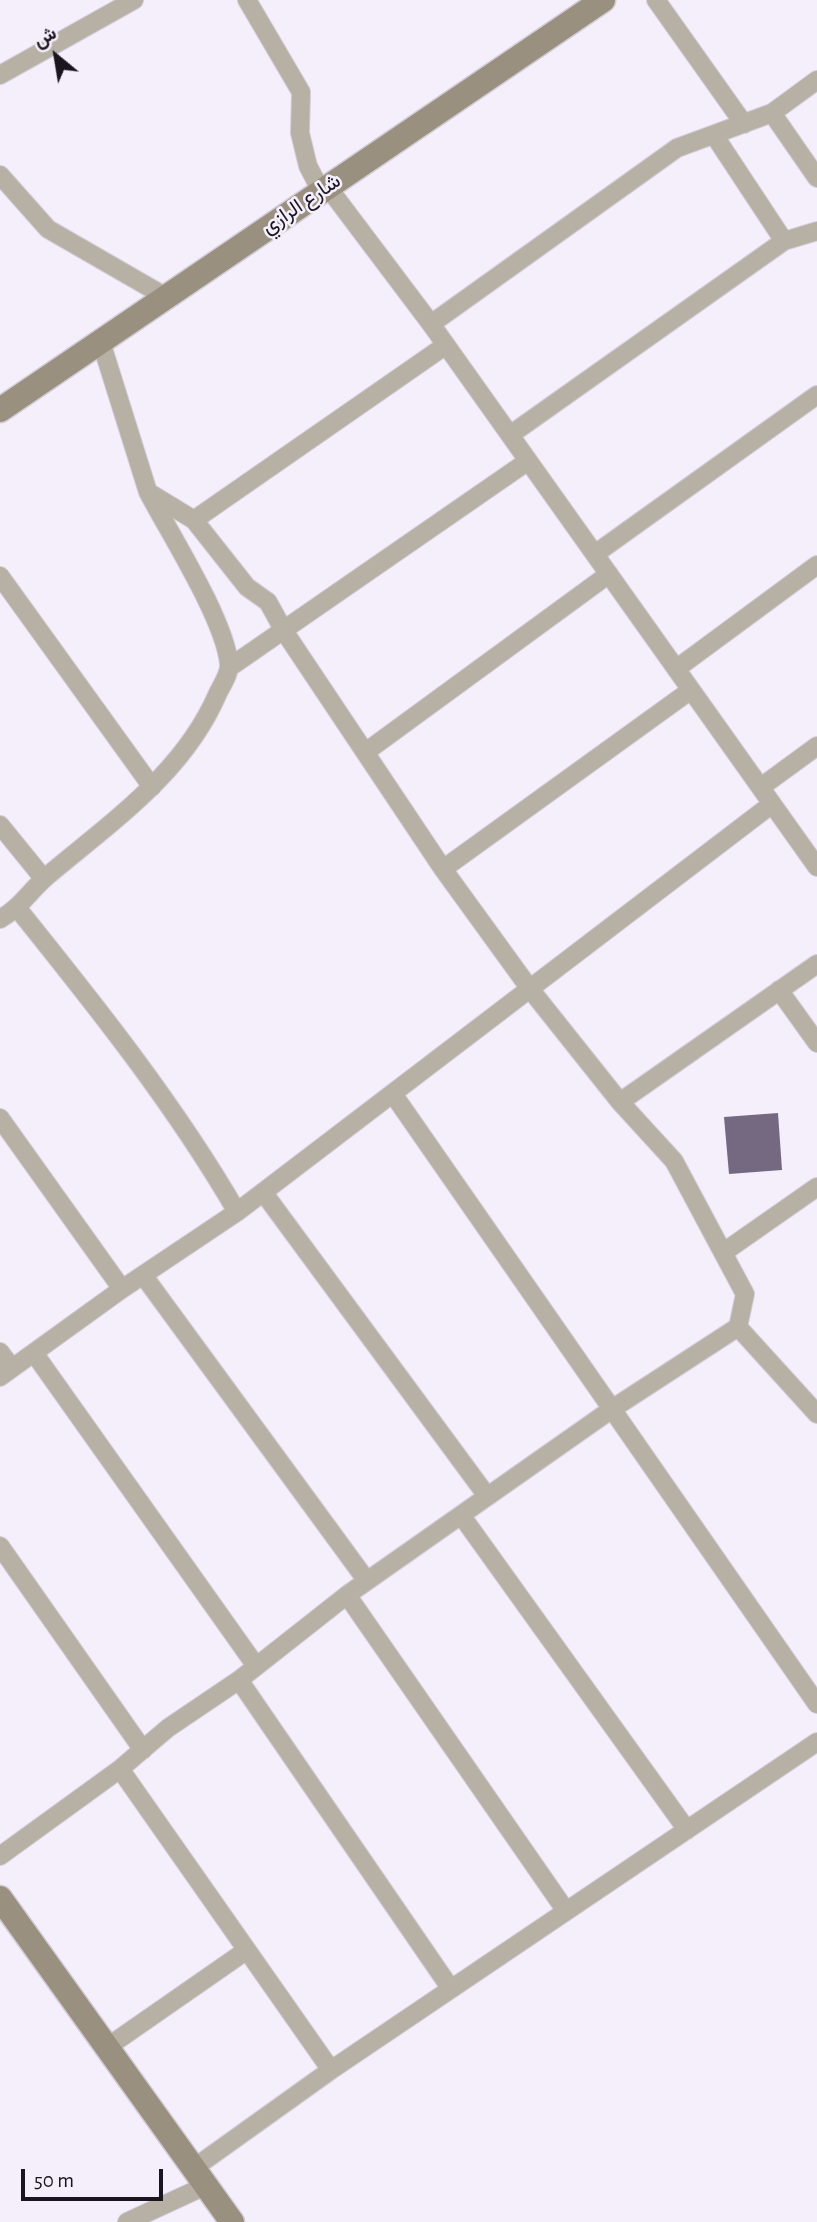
<!DOCTYPE html>
<meta charset="utf-8">
<style>
body{margin:0}
#map{position:relative;width:817px;height:2222px;overflow:hidden;background:#f5effb;font-family:"Alegreya Sans",Vazirmatn,sans-serif}
canvas{display:block}
.north{position:absolute;left:21px;top:21px;width:70px;height:70px;-webkit-text-stroke:5px #f5effb;paint-order:stroke;rotate:330deg;font-size:19px;font-weight:700;line-height:28px;text-align:center;color:#1a151f}
.north::after{content:'';display:block;margin:auto;width:24px;height:32px;background:#1a151f;clip-path:polygon(50% 0,100% 100%,50% 72%,0 100%)}
.scale{position:absolute;left:21px;top:2169px;width:142px;height:32px;box-sizing:border-box;border:4px solid #1a151f;border-top:0;padding-left:9px;font-size:21px;line-height:24px;white-space:nowrap;color:#1a151f;-webkit-text-stroke:5px #f5effb;paint-order:stroke}
</style>
<div id="map">
<canvas width="817" height="2222"></canvas>
<div class="north">ش</div>
<div class="scale">50 m</div>
</div>
<script>
const c = document.querySelector('canvas').getContext('2d');
c.lineJoin = 'round';
function fillPath(path, color) { c.fillStyle = color; c.fill(path, 'evenodd'); }
function strokePath(path, color, width, dash) { c.strokeStyle = color; c.lineWidth = width; c.lineCap = dash ? 'butt' : 'round'; c.setLineDash(dash || []); c.stroke(path); }
function write(font, color, halo, rows, align = 'center') {
  c.font = font + ' "Alegreya Sans",Vazirmatn,sans-serif'; c.lineWidth = 5; c.setLineDash([]); c.textBaseline = 'middle'; c.strokeStyle = halo; c.fillStyle = color; for (const [text, x, y, turn = 0] of rows) {
    c.save(); c.translate(x, y); c.rotate((+turn || 0) * Math.PI / 180); c.textAlign = isNaN(turn) ? turn : align; if (halo) c.strokeText(text, 0, 0); c.fillText(text, 0, 0); c.restore();
  }
}
fillPath(new Path2D(`
 M778,1113L782,1170L729,1174L724,1117Z`), '#756982');
const street = new Path2D(`
 M247,0L301,92L300,133L308,166L321,191
 M656,0L744,124
 M0,75L134,0
 M772,113L817,178
 M714,135L784,241
 M0,175L48,229L166,297
 M327,186L431,324L817,867
 M431,324L677,148L772,113L817,80
 M510,435L784,241L817,231
 M194,520L446,345
 M595,554L817,395
 M0,576L152,787
 M230,667L528,461
 M676,669L817,565
 M367,751L609,574
 M761,787L817,746
 M0,825L44,879
 M443,869L691,690
 M18,909C96,1006 175,1105 237,1212
 M0,919C20,908 29,892 46,877C111,822 184,773 218,693C222,685 230,673 229,664C225,620 170,534 148,492
 M779,990L817,1043
 M393,1094L817,1704
 M620,1102L817,964
 M0,1118L122,1289
 M263,1192L487,1496
 M724,1252L817,1187
 M143,1275L367,1581
 M738,1327L817,1414
 M0,1352L12,1368
 M34,1353L256,1666
 M0,1377L122,1289L237,1212L772,804
 M461,1515L687,1830
 M0,1546L143,1750
 M347,1595L566,1911
 M239,1680L451,1989
 M120,1769L331,2070
 M0,1856L120,1769L168,1728L239,1680L347,1595L612,1409L738,1327L745,1294L674,1161L620,1102L530,989L443,869L284,631L268,602L247,587L194,520L148,492L101,342
 M106,2048L247,1950
 M194,2168L331,2070L817,1742
 M127,2222L207,2185`);
const secondary = new Path2D(`
 M0,410L603,0
 M0,1898L232,2222`);
strokePath(street, '#d2ccd8', 20);
strokePath(secondary, '#d2ccd8', 27);
strokePath(street, '#b7b0a4', 18);
strokePath(secondary, '#9a907f', 24);
write('21px', '#1a151f', '#f5effb', [
 ["شارع الرازي",301,204,-34]
]);
</script>
